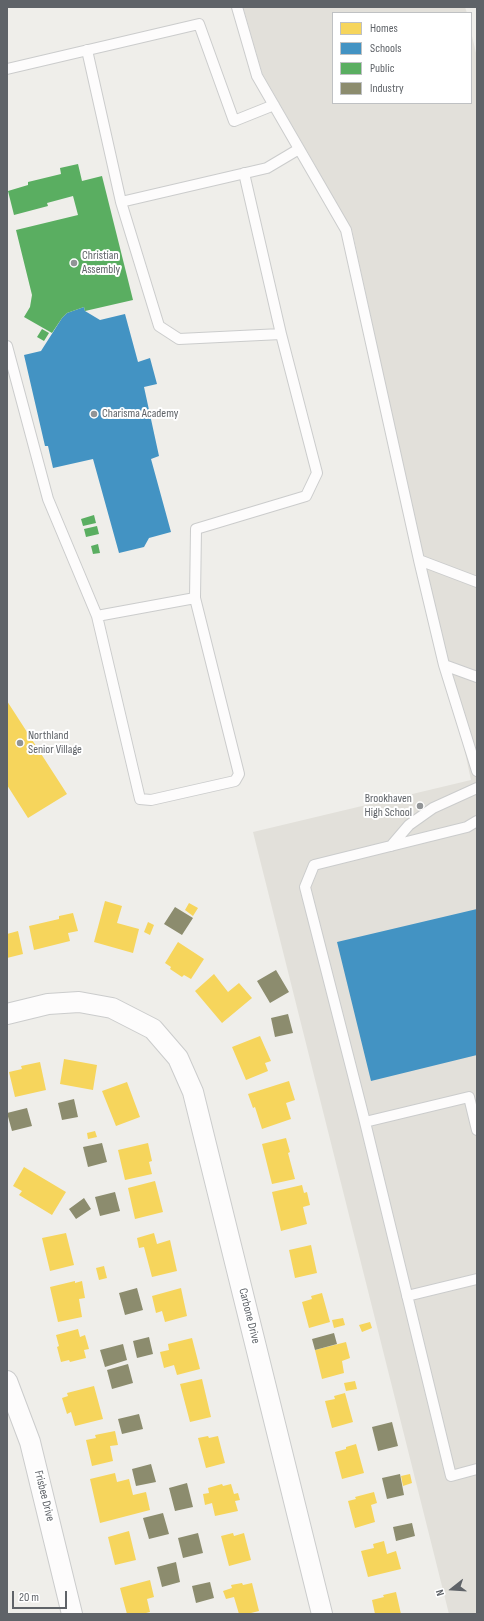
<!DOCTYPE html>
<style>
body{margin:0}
#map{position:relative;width:484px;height:1621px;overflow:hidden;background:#efeeea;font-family:"Sofia Sans Condensed",sans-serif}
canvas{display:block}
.frame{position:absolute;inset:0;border:8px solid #5f6368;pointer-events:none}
.legend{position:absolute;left:332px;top:12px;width:140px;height:92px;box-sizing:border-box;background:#fff;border:1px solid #bfc1c3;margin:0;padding:5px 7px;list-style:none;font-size:12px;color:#5f6368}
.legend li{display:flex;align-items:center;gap:8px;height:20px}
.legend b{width:20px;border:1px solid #bfc1c3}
.north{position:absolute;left:432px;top:1569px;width:40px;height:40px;-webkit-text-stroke:3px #fff;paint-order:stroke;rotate:253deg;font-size:11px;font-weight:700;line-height:16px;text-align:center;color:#5f6368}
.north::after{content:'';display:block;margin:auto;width:14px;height:18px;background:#5f6368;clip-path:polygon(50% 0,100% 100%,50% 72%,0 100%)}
.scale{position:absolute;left:12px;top:1591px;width:55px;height:18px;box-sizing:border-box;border:2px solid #5f6368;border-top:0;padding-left:5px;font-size:12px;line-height:14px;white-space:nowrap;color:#5f6368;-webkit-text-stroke:3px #fff;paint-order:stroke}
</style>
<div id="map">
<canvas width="484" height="1621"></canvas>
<div class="frame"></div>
<ul class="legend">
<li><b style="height:11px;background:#f6d55c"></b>Homes</li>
<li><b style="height:11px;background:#4393c3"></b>Schools</li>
<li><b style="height:11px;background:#5aae61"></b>Public</li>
<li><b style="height:11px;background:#8c8c6e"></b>Industry</li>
</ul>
<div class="north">N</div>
<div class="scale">20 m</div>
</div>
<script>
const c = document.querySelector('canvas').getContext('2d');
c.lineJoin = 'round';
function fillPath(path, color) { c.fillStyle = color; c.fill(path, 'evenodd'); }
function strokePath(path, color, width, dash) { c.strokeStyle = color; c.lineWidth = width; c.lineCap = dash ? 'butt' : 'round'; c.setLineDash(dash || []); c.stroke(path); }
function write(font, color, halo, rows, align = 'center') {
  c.font = font + ' "Sofia Sans Condensed",sans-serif'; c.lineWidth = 4; c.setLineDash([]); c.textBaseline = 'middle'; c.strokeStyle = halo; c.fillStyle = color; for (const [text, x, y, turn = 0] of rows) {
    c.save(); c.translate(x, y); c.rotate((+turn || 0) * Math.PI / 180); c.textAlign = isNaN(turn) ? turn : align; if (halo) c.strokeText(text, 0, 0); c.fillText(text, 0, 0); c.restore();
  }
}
fillPath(new Path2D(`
 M243,7H465L467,13H333V103H471V32L477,57V1614H449L253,832L471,780L352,230L262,73Z`), '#e2e0da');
fillPath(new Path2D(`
 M7,701L67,794L28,818L7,785Z
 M105,901L122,906L117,923L139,929L133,953L94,942Z
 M189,903L198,908L193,916L185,910Z
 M73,913L78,931L68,933L70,941L34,950L29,926L59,919V916Z
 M148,922L154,925L150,935L144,932Z
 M18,931L23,954L7,958V934Z
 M178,942L204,959L191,979L184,975L182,977L170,969L171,967L165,963Z
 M214,974L228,992L239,983L252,998L222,1023L195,991Z
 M260,1036L271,1061L265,1063L268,1071L246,1080L232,1047Z
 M64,1059L97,1065L93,1090L60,1084Z
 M40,1062L46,1090L15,1097L9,1072L22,1069L21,1066Z
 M289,1081L295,1100L286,1103L291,1119L262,1129L255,1107L253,1108L248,1094Z
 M127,1082L140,1117L116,1126L102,1091Z
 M95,1131L97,1137L88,1139L87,1133Z
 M286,1138L290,1152L288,1153L295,1179L272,1184L262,1144Z
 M148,1143L152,1161L149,1162L152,1174L125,1180L118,1150Z
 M24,1167L66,1192L52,1215L19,1195L22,1191L13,1186Z
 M155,1181L163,1212L135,1219L128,1188Z
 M302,1185L304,1193L307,1192L310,1205L303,1207L307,1224L281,1231L272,1192Z
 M66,1233L74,1265L50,1271L42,1238Z
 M154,1233L157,1244L170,1240L177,1271L152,1277L144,1247L139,1248L137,1238Z
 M311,1245L317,1273L295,1278L289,1250Z
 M104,1266L107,1278L99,1280L96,1268Z
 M75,1281V1283L82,1281L85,1298L79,1299L82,1317L58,1322L50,1287Z
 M181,1288L187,1316L165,1322L162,1311L156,1313L152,1296Z
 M322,1293L330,1322L309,1328L302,1302L312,1299L311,1296Z
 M343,1318L345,1325L334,1328L332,1320Z
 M370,1322L372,1328L362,1332L359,1325Z
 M78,1329L80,1337L85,1335L89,1349L84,1350L86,1358L70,1362L69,1360L61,1362L57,1347L59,1346L56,1335Z
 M192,1338L200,1369L177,1375L174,1365L164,1368L160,1352L169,1350L168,1344Z
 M346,1342L350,1358L342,1361L344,1373L322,1379L315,1350Z
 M202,1379L211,1417L190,1422L180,1384Z
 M355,1381L357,1389L346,1391L344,1383Z
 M94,1386L103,1419L75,1426L71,1412L67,1414L62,1398L68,1396L67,1393Z
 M345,1393L353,1422L332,1428L325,1401L335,1399L334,1396Z
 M115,1431L118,1445L110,1446L113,1461L92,1466L86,1440L96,1438L95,1435Z
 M208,1436L209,1438L218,1436L225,1463L206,1468L198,1438Z
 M356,1444L364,1473L342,1479L335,1452L346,1449V1447Z
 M115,1473L117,1482L129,1479L133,1495L146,1492L150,1510L100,1523L90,1479Z
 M410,1474L412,1483L403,1486L401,1476Z
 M222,1484L223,1486L231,1484L234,1494L238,1493L240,1500L235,1501L238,1511L215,1516L212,1503L205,1505L203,1494L209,1493L208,1488Z
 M374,1492L377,1503L371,1505L375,1522L355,1528L348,1501L356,1499L355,1497Z
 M129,1531L136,1560L115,1565L108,1537Z
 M233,1533L234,1536L244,1533L251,1560L229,1566L221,1536Z
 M384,1541L387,1554L396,1551L401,1569L368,1577L361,1551L374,1548L373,1544Z
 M150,1580L154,1597L147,1599L150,1612L142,1614H127L120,1588Z
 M242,1583L243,1585L252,1583L259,1611L247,1614H239L234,1597L226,1599L223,1591L232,1588L231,1585Z
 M396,1592L401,1614H375L372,1600L384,1597L383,1595Z`), '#f6d55c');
fillPath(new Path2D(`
 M84,307L85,311L100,320L125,314L138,362L150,358L157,384L144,387L159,456L151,459L171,532L149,538L144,547L119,553L93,459L53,468L48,446H45L24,355L41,351L62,318L67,313Z
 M477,909V1055L371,1081L337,942Z`), '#4393c3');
fillPath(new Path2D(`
 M78,164L82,181L102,176L133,300L85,311L84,307L67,313L62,318L52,333L24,317L30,307L32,295L16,230L78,215L73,196L47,203L48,206L14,215L8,191L28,185V182L61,174L60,168Z
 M42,329L49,333L44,341L37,337Z
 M94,515L96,523L83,526L81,519Z
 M97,526L99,534L86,537L84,529Z
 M98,544L100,553L93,554L91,546Z`), '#5aae61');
fillPath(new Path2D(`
 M175,907L193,918L182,935L164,924Z
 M276,970L289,992L270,1003L257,981Z
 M288,1014L293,1033L275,1037L271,1018Z
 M74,1099L78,1117L62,1120L58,1103Z
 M27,1108L32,1126L12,1131L7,1113Z
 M102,1143L107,1162L88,1167L83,1147Z
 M115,1192L120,1211L100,1216L95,1197Z
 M84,1198L91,1209L76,1219L69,1209Z
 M137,1288L143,1310L125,1315L119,1293Z
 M334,1333L337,1344L315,1350L312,1339Z
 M149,1337L153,1354L137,1358L133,1341Z
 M123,1344L127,1360L105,1367L100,1350Z
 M128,1364L133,1383L112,1389L107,1370Z
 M139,1414L143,1429L122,1434L118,1419Z
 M392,1422L398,1446L378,1451L372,1427Z
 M151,1464L156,1482L136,1486L132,1469Z
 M400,1474L404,1495L387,1499L382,1478Z
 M187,1483L193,1507L175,1511L169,1488Z
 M163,1513L169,1534L149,1539L143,1518Z
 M412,1523L415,1536L396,1541L393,1527Z
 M198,1533L203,1553L183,1558L178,1538Z
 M176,1562L180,1582L162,1587L157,1567Z
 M210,1582L214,1598L196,1603L192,1586Z`), '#8c8c6e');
const lane = new Path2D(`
 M237,7L257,76L346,230L419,560L477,582
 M87,50L121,202
 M7,69L199,24L234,121L274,105
 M244,173L281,334
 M7,346L48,499L97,616L195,598L196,529L306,496L317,473L281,334L179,339L159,326L121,202L267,168L299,149
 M419,560L444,665L477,677
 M97,616L140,799L151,800L235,781L239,774L195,598
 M444,665L477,771
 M477,821L467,827L314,865L305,887L364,1118L451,1476L477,1469
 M391,846L409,825L433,808L477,788
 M365,1122L469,1097L477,1130
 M407,1296L477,1279`);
const street = new Path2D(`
 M7,1014L48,1004L79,1002L112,1008L153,1029L178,1058L193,1092L322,1614
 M7,1381L30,1442L72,1614`);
strokePath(lane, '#cbcccc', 12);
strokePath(street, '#cbcccc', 22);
strokePath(lane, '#fdfcfc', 10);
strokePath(street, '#fdfcfc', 20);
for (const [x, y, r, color] of [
 [74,263,4,"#919496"],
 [94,414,4,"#919496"],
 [20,743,4,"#919496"],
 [420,806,4,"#919496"]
]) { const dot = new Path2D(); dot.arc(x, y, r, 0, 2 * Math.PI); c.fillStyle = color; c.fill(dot); strokePath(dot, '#fff', 1.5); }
write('12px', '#5f6368', '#fff', [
 ["Christian",82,256],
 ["Assembly",82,270],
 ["Charisma Academy",102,414],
 ["Northland",28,736],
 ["Senior Village",28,750],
 ["Brookhaven",412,799,"right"],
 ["High School",412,813,"right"]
], 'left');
write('12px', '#5f6368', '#fff', [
 ["Carbone Drive",249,1316,76],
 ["Frisbee Drive",44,1496,76]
]);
</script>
